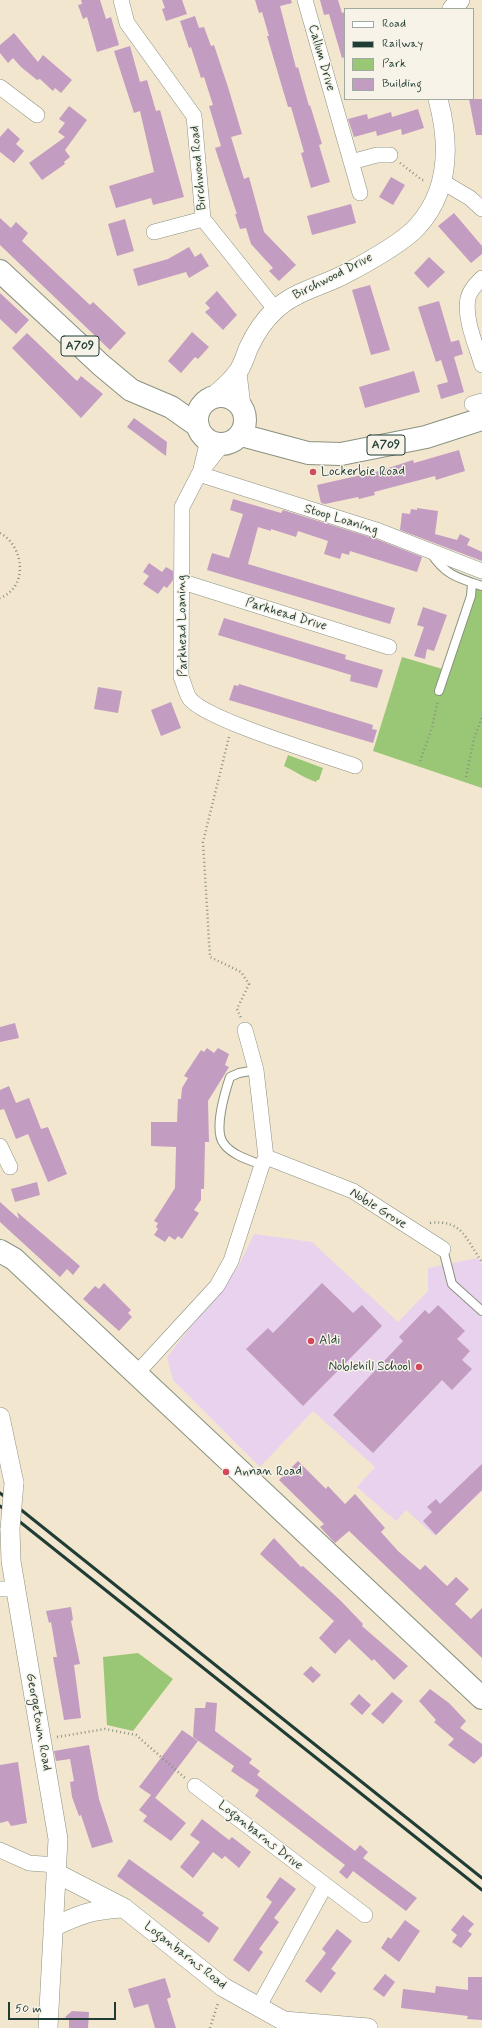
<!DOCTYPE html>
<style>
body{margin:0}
#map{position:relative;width:482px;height:2028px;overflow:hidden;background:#f3e6ce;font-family:Mynerve,sans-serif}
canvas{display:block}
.legend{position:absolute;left:344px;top:8px;width:130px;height:92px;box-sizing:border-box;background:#f7f3e8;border:1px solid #a1aaa0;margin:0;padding:5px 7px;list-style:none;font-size:12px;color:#1f3d34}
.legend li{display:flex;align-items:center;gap:8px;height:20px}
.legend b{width:20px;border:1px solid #a1aaa0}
.scale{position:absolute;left:8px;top:2002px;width:108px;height:18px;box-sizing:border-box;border:2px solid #1f3d34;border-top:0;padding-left:5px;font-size:12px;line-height:14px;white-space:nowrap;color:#1f3d34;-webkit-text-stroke:3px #f7f3e8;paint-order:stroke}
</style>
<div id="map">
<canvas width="482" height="2028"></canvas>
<ul class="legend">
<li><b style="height:5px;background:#fff"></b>Road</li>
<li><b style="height:5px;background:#1f3d34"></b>Railway</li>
<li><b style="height:11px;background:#9ac775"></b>Park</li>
<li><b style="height:11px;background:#c39cc1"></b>Building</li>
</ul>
<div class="scale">50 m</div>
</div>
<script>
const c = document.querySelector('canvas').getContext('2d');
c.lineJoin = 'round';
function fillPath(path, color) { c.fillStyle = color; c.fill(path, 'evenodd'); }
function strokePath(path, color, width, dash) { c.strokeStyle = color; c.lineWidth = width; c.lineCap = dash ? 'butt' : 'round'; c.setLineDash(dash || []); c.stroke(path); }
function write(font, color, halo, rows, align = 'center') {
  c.font = font + ' Mynerve,sans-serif'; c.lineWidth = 3; c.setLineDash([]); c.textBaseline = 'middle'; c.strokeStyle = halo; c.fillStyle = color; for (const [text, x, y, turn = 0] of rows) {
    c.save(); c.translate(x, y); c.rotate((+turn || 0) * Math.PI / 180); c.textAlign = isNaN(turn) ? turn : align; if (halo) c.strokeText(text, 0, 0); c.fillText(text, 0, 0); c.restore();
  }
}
fillPath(new Path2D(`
 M254,1234L312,1242L398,1322L428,1291V1268L478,1258L482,1265V1491L435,1536L406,1510L396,1521L357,1487L375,1467L313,1411L260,1467L173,1380L167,1357L238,1267Z`), '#e8d2ee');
fillPath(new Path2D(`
 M470,584L482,590V788L373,751L402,657L446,670Z
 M288,755L323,768L319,780H317L316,782C304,778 295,771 284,766Z
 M138,1653L173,1679L133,1731L107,1725L103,1657Z`), '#9ac775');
fillPath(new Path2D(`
 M81,0H100L106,19L111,17L119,45L97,52L87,17L83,19L78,5L82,4Z
 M162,0H182L187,14L166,21L162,9L165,8Z
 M255,0H291L292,3L280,6L296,68L298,67L309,106L310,105L322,144L319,145L330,182L311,188L301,153L304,152L291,107H288L267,36H269L262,12L259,13Z
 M320,0H338L342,13L345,12V57L342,58L329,14L324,15Z
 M195,16L199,28L204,27L211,46L214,45L228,87L242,134L231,137L244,179L249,177L264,232L296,265L279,281L269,271L273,268L251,244L246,228L240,229L235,214H237L215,148L221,146L209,106L213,105L204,77L201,78L191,47L189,48L180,21Z
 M14,33L38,62L43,55L72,80L61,93L55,88L53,91L40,79L37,80L21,67L13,58L8,63L0,53V45Z
 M130,46L140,82L147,80L156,111L160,110L184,197L153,205L151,198L116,208L109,186L154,172L140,111L134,113L114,51Z
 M469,99H482V135H476Z
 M69,106L87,120L65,150L70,157L64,162L65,164L42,180L29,163L65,137L58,132L65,123L59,119Z
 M418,109L424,128L402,135L401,129L377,136L376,131L354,137L348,119L367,114L368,119L391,112L392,117Z
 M8,128L20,139L16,144L24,151L14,163L0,152V137Z
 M391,177L405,185L393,205L379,197Z
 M351,204L356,223L312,235L307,216Z
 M454,213L482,246V254L471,263L438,226Z
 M0,218L11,228L16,222L28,233L22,241L90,305L93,302L126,333L110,350L0,245Z
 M125,219L134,251L117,256L108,224Z
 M189,247L195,257L201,253L209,266L189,278L186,272L138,286L133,269L168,259Z
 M429,257L445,272L428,288L414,273Z
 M370,285L390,350L371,355L352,290Z
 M217,291L237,315L223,330L205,312L210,308L205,303Z
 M0,293L29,320L16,334L0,319Z
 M439,301L451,342L459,340L463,354L454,357L464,392L441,399L437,385L448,382L441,360L436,362L418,307Z
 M192,332L209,347L198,359L195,357L181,373L168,361Z
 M27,333L77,381L81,376L103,394L81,418L12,348Z
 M414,371L420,392L365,408L359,387Z
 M134,418L167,442L166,456L127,427Z
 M459,450L465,471L436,480L435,476L374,492L375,495L359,499L358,497L325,504L321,503L317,485L379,471L413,460L414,463Z
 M233,499L281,513L283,510L376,539L422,557L417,572L350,551L349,555L342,553L340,559L324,554L328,541L298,531L296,537L271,529V531L258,527L248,564L395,608L390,624L207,570L212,553L229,558L243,514L230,510Z
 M417,508L438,511L435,534L457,540L460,534L470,539L467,545L482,552V561L400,530L402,513L410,514L411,509L417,510Z
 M149,563L162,572L166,567L173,571V580L167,588L164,586L158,594L143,584L149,576L143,572Z
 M423,607L447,615L434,651L427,649L425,659L414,656L424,627L417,625Z
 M224,618L346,655L345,659L383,670L377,688L350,681L351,675L218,635Z
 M239,684L373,725L372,729L377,730L373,743L229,700L234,685L238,686Z
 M98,687L122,691L118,713L94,709Z
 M171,702L181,728L161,736L151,710Z
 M15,1023L19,1038L0,1042V1027Z
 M207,1048L214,1053L218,1048L229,1054L225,1065L229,1067L208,1101L209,1142H205L204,1189H201V1200L194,1210L199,1213L182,1239L178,1236L175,1240L169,1236L165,1242L154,1235L158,1229L156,1227L158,1223L154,1221L175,1188L176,1147L151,1146V1122H177L178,1099H181L182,1088L188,1078L184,1076L201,1050L204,1052Z
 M9,1086L16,1103L29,1098L41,1129L48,1127L67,1174L48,1182L28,1134L16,1139L4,1109L0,1110V1090Z
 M37,1182L40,1195L15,1202L11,1189Z
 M0,1202L19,1219L17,1212L80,1266L73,1275L67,1269L60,1277L0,1222Z
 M104,1283L131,1310L128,1313L132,1317L119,1331L83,1299L95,1286L99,1289Z
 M322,1283L353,1313L362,1305L382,1326L303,1406L246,1349L268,1328L273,1333Z
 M438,1305L465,1331L457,1339L470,1351L462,1360L472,1369L452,1390L442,1380L373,1453L333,1415L403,1341L399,1337L425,1310L429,1314Z
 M298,1461L326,1489L328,1486L345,1504L355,1494L385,1528L381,1532L398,1551L420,1570L425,1565L447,1586L456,1577L469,1589L455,1604L471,1619L482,1608V1658L349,1531L335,1543L320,1527L324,1524L279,1480Z
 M482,1464V1490L436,1535L423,1521L432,1512L427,1507L436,1499L440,1504Z
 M274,1538L301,1567L303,1566L341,1601L363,1624L362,1626L408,1666L394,1680L374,1659L372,1661L349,1639L335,1654L319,1638L334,1621L260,1554Z
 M71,1607L73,1620L71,1621L80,1664L74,1665L81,1718L64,1720L53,1657H57L51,1622L49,1623L46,1611Z
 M311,1666L321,1675L313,1683L303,1674Z
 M430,1689L449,1703L466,1721L460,1728L482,1744V1756L474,1764L448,1745L454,1739L434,1722L436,1720L419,1701Z
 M392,1692L403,1701L383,1724L371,1714Z
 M359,1694L371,1705L362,1715L350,1704Z
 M206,1702L217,1703L215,1731L252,1759L249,1763L260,1771L257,1775L355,1851L360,1845L368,1852L363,1858L417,1898L406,1911L353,1871L347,1879L339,1872L345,1865L255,1796L259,1790L231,1771L234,1766L193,1737L195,1708H205Z
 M182,1730L198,1741L155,1798L154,1797L186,1823L171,1841L143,1821L147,1816L139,1810L151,1795L139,1787Z
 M89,1745L99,1799L113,1842L92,1848L81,1815L79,1816L72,1797L70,1782L74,1781L70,1759L56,1761L54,1751Z
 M18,1762L27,1823L11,1826L8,1821L0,1823V1765Z
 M202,1819L229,1840L232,1837L251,1852L239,1868L225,1856L222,1859L213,1852L193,1878L180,1867L200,1842L190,1835Z
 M129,1859L204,1913L202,1915L219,1928L209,1943L117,1876Z
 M280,1877L296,1889L274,1918L279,1922L259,1949L263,1952L249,1972L233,1960L272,1902L266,1897Z
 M463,1915L474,1924L468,1931L472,1934L461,1948L452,1942L457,1935L451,1930Z
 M405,1920L420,1931L399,1962L381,1948L388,1937L391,1939Z
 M337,1929L352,1941L331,1969L336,1973L321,1993L305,1981L326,1953L322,1949Z
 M385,1974L395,1982L384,1997L373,1989Z
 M468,1977H482V2020L467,2019L468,2016L401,2008L403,1989L435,1993L436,1986L468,1990Z
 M165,1978L171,1997L167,1999L176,2028H155L148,2004L134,2008L128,1989Z
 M72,2011L89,2012L88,2028H69V2020L65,2017Z`), '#c39cc1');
const service = new Path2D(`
 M431,553C445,575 458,578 482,586
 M439,691L471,596L472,583
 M256,1070L239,1073L230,1077C225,1092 213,1131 224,1144C232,1155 249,1160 262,1165
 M443,1249L452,1284L482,1311`);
const minor = new Path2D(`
 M121,0L127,23L194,116L203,219L275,309
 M305,0L360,193
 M0,87L37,115
 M351,162L377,155H390
 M443,182L470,198L482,209
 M154,232L203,219
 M482,278C476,284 470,290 468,298C464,319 476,345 482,365
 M472,404L482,401
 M223,444L199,474L182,507L181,677C184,683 186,694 190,699C207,720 324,755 355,766
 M201,469L208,440
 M199,474L379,531L482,571
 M183,582L389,647
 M0,1146L10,1167
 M266,1157L353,1191L443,1249
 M137,1373L217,1286L231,1261L262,1165L266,1157L256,1070L245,1030
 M0,1589H16
 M195,1786L365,1915
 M0,1850L29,1863L56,1865
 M259,2006L325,1886`);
const tertiary = new Path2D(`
 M452,9L460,0
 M237,373L241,406
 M213,397C220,390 230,383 236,374C242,368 245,357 248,349C254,336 264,320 275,310C295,291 323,286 345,274C366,263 401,244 417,227C450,191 450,144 438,99
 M0,1417L14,1483
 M10,1529L11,1561L58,1839L48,2028
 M56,1873L124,1908L223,1987L284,2021L368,2028
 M53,1927C81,1914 91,1910 122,1908`);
const primary = new Path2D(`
 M0,271L101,365L131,390L171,407L198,426
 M197 420a24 24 0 1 1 48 0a24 24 0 1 1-48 0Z
 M241,435L308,453L341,454L426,437L482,419
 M0,1251L14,1259L482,1698`);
strokePath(service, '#899281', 10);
strokePath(minor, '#899281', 16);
strokePath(tertiary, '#899281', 20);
strokePath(primary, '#899281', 24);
strokePath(new Path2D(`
 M400,163L422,180H425
 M0,533C24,546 29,587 0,598
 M229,737L203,842L210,957L241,972L249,984L237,1009L241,1018
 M420,761L432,728L438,700
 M466,777L474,739L482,717
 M430,1223C463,1219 466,1240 482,1262
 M57,1737L105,1729L136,1735L185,1778
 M210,2028L218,2003`), '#899281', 2.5, [1, 3]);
strokePath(service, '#fff', 8);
strokePath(minor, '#fff', 15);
strokePath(tertiary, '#fff', 19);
strokePath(primary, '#fff', 22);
strokePath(new Path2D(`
 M0,1493L482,1878
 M0,1506L482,1890`), '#1f3d34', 3);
const tertiaryBridge = new Path2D(`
 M10,1529L14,1483`);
strokePath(tertiaryBridge, '#899281', 20, []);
strokePath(tertiaryBridge, '#fff', 19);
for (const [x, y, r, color] of [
 [313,472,4,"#d1495b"],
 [311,1341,4,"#d1495b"],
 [419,1367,4,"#d1495b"],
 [226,1472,4,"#d1495b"]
]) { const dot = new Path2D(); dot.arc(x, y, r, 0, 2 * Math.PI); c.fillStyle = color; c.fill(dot); strokePath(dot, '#f7f3e8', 1.5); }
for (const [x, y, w] of [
 [80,346,38],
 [386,445,38]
]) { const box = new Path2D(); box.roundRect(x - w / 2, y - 10, w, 20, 3); c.fillStyle = '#f7f3e8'; c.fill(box); strokePath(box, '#1f3d34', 1); }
write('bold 12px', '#1f3d34', null, [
 ["A709",80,346],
 ["A709",386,445]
]);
write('13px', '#1f3d34', '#f7f3e8', [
 ["Callum Drive",321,58,74],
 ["Birchwood Road",199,168,-95],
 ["Birchwood Drive",333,277,-27],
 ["Stoop Loaning",341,520,17],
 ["Parkhead Drive",286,615,17],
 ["Parkhead Loaning",183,626,-91],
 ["Noble Grove",378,1209,32],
 ["Georgetown Road",38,1722,80],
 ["Loganbarns Drive",260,1836,38],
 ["Loganbarns Road",185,1956,38]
]);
write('13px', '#1f3d34', '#f7f3e8', [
 ["Lockerbie Road",321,472],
 ["Aldi",319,1341],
 ["Noblehill School",411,1367,"right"],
 ["Annan Road",234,1472]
], 'left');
</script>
